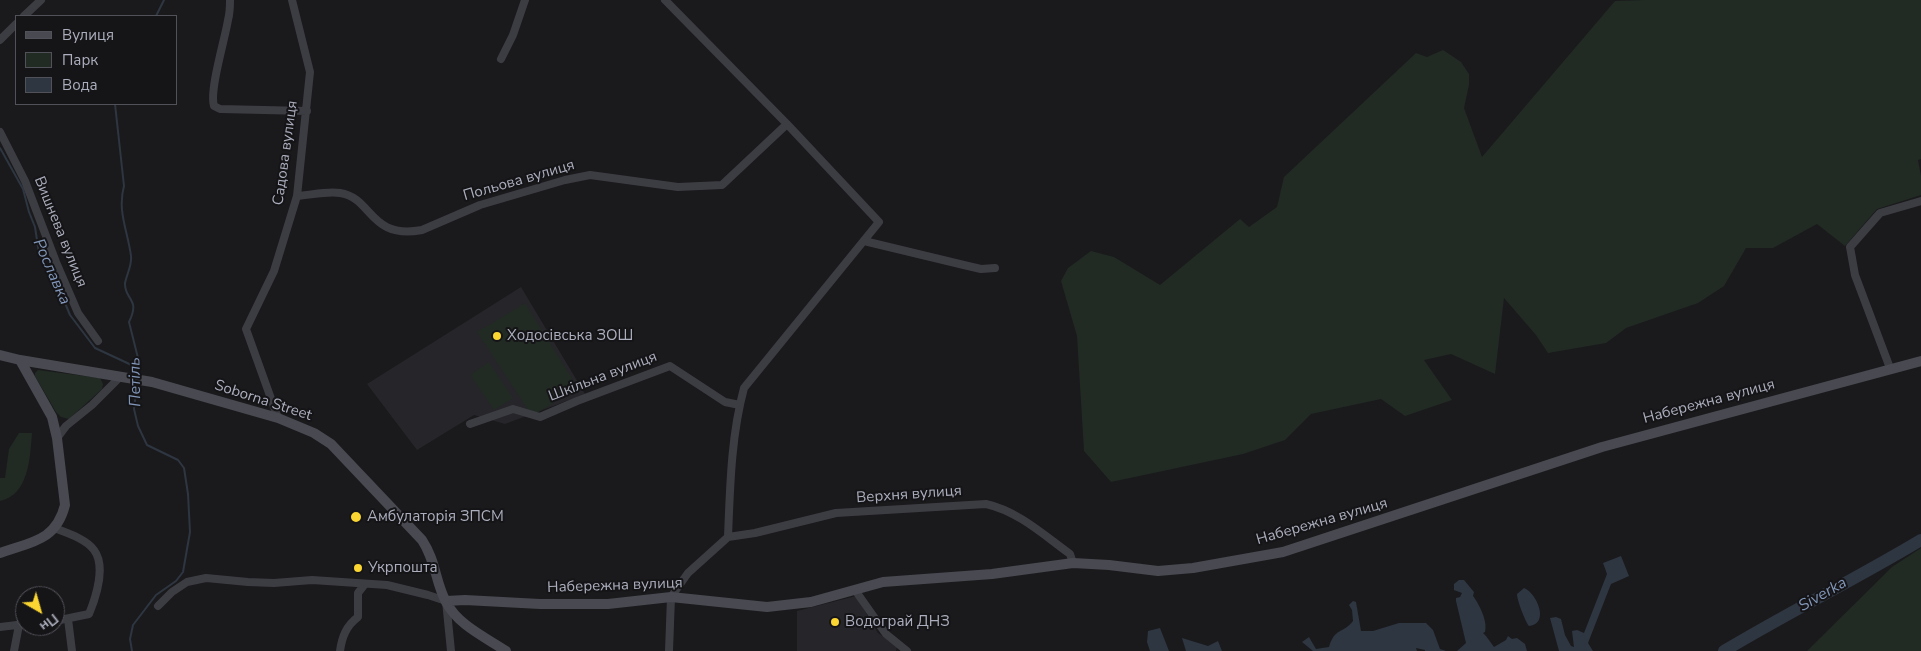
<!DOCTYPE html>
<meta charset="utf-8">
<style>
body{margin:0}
#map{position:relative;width:1921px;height:651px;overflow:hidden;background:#1a1a1c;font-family:"Nunito Sans",sans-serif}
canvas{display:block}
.legend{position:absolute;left:15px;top:15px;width:162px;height:90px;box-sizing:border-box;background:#151417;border:1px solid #515259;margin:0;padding:6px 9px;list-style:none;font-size:15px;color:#abaebc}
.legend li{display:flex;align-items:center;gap:10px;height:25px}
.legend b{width:25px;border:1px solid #515259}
.north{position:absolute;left:15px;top:586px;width:50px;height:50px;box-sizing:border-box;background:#151417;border:1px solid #515259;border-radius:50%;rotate:142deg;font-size:14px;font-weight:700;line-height:20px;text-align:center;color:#abaebc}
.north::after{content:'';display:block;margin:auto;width:18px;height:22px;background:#fbd632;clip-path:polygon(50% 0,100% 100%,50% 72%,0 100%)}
</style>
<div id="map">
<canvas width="1921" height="651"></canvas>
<ul class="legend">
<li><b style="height:6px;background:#484951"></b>Вулиця</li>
<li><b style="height:14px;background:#212b24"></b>Парк</li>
<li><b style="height:14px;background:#2e3641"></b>Вода</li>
</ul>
<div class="north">Пн</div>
</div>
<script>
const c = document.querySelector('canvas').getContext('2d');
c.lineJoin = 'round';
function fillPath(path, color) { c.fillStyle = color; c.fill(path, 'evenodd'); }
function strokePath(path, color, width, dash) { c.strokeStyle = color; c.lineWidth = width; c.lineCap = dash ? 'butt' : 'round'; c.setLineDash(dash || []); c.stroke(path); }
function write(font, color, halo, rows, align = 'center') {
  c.font = font + ' "Nunito Sans",sans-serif'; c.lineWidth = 4; c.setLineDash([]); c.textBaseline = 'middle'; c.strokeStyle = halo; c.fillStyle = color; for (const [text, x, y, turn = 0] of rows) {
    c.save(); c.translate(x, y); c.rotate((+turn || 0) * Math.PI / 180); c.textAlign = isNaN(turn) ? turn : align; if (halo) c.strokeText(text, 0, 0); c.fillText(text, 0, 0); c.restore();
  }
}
fillPath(new Path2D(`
 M521,287L585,394L505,424L474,415L417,450L367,384Z
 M856,596L878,633L897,646L896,651H797V611Z`), '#262529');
fillPath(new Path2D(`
 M1645,0H1921V159L1918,160L1921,176V195L1877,209L1845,246L1817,224L1773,248H1746L1724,286L1698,303L1626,328L1606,343L1548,353L1536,335L1504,298L1495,374L1451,354L1424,360L1452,400L1405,416L1381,399L1311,414L1285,440L1243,454L1111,482L1084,451L1077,336L1061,281L1068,268L1091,251L1114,257L1160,285L1240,219L1249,227L1277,207L1284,177L1416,53L1427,57L1443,50L1461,62L1469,74V85L1464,108L1482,157L1615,1Z
 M525,303L578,388L532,416L477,332Z
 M489,362L513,398L494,410L470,375Z
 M38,370L100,378L103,384L102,389L69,419L61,417L56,412L35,376V373Z
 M19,433H32C30,457 29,495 0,501V478H5L9,449Z
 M1921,548V651H1807L1892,567Z`), '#212b24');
fillPath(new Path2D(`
 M1621,556L1629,576L1611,584L1588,643L1593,651H1559L1550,618L1556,617L1561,619L1565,635L1571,646L1574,647L1572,631L1577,630L1584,633L1607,574L1603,563Z
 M1459,580H1464L1474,592L1473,596C1479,604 1488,621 1485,632L1483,633L1486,636L1494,647L1506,640L1508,636L1512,639L1517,638L1525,644L1527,651H1457L1466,643L1456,601V598L1460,597L1462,593L1454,590V584Z
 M1524,588C1537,593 1550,624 1529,626C1525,621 1517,600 1517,594Z
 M1353,601L1356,602L1361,631H1373L1399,623H1426L1433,630L1440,649L1446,651H1425V650L1416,648L1417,651H1313L1302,642L1309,637L1316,649L1329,647C1335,627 1343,634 1353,621L1352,610L1349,605Z
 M1160,628L1169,651H1150L1147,642L1148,631Z
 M1182,638L1208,646L1218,641L1222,651H1186Z`), '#2e3641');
strokePath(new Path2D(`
 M156,16L164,0
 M115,104L124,186C117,211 128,232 131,256C132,266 127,273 125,283C124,300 141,298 129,322L138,358L137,376
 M0,148L23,189L29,212L35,227L39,253L55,279L70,315L95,348L138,368
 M132,651L130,639L133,625L156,595L176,581L183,572L190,532L188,494L184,468L178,460L147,445L138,426L134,409L137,384`), '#2e3641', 2);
strokePath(new Path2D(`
 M1724,651C1789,612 1856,579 1921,540`), '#2e3641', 12);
strokePath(new Path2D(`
 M230,0C230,7 230,13 228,20C225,39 209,91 214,106L220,109L307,111
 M665,0L787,124
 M24,16L41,0
 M0,40L16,24
 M501,59L513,35L525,0
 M0,132L25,181L56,262L78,313L98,341
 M297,196C311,195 327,191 340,193C373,198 369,240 422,230L480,205L565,180L590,175L678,187L722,185L787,124L879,222L744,388C731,436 730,488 728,537L688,573L671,597L669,651
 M864,241L968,266L981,269L995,268
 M1890,368L1855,275L1850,247L1880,213L1921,201
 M278,418L246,329L274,271L297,196L310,72L292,0
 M470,424L513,409L540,417L577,401L670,366L725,402L740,405
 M57,438L66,426L92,405L120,377
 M54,528C67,533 86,539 94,550C106,566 96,597 89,614L55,621
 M728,537L755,533L836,513L986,504C1018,511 1045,536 1070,554L1073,563
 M855,590L886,634L907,651
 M158,606L172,592L187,582L206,578L248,582L274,583L312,580L387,585L428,595L446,601L451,651
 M68,619L72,651
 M0,627L25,624
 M14,651L19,625
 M340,651C342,637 346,626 358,617V593L365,584`), '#3c3c43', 8);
strokePath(new Path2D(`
 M0,355L20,360L152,382L278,418L314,433L331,444L422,540C436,561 435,581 446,602C458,625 485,637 506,651
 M0,553C31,542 56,541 65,505L57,438L52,417L20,360
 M446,601L465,600L540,604H608L671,597L767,607L811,602L883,582L992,574L1073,563L1109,565L1158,571L1193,568L1283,552L1602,447L1921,361`), '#484951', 10);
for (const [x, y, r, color] of [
 [497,336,5,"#fbd632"],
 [356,517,6,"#fbd632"],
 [358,568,5,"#fbd632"],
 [835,622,5,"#fbd632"]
]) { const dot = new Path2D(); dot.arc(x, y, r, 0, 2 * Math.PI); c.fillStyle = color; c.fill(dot); strokePath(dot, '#151417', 2); }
write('15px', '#abaebc', '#151417', [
 ["Садова вулиця",286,153,-82],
 ["Польова вулиця",519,181,-16],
 ["Вишнева вулиця",60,232,68],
 ["Шкільна вулиця",603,377,-21],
 ["Soborna Street",263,401,18],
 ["Набережна вулиця",1709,402,-15],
 ["Верхня вулиця",909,495,-4],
 ["Набережна вулиця",1322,522,-16],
 ["Набережна вулиця",615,586,-2]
]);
write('15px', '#abaebc', '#151417', [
 ["Ходосівська ЗОШ",507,336],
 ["Амбулаторія ЗПСМ",367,517],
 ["Укрпошта",368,568],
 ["Водограй ДНЗ",845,622]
], 'left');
write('italic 16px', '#8196b8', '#151417', [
 ["Рославка",51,272,66],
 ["Петіль",136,382,-91],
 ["Siverka",1823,595,-30]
]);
</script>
